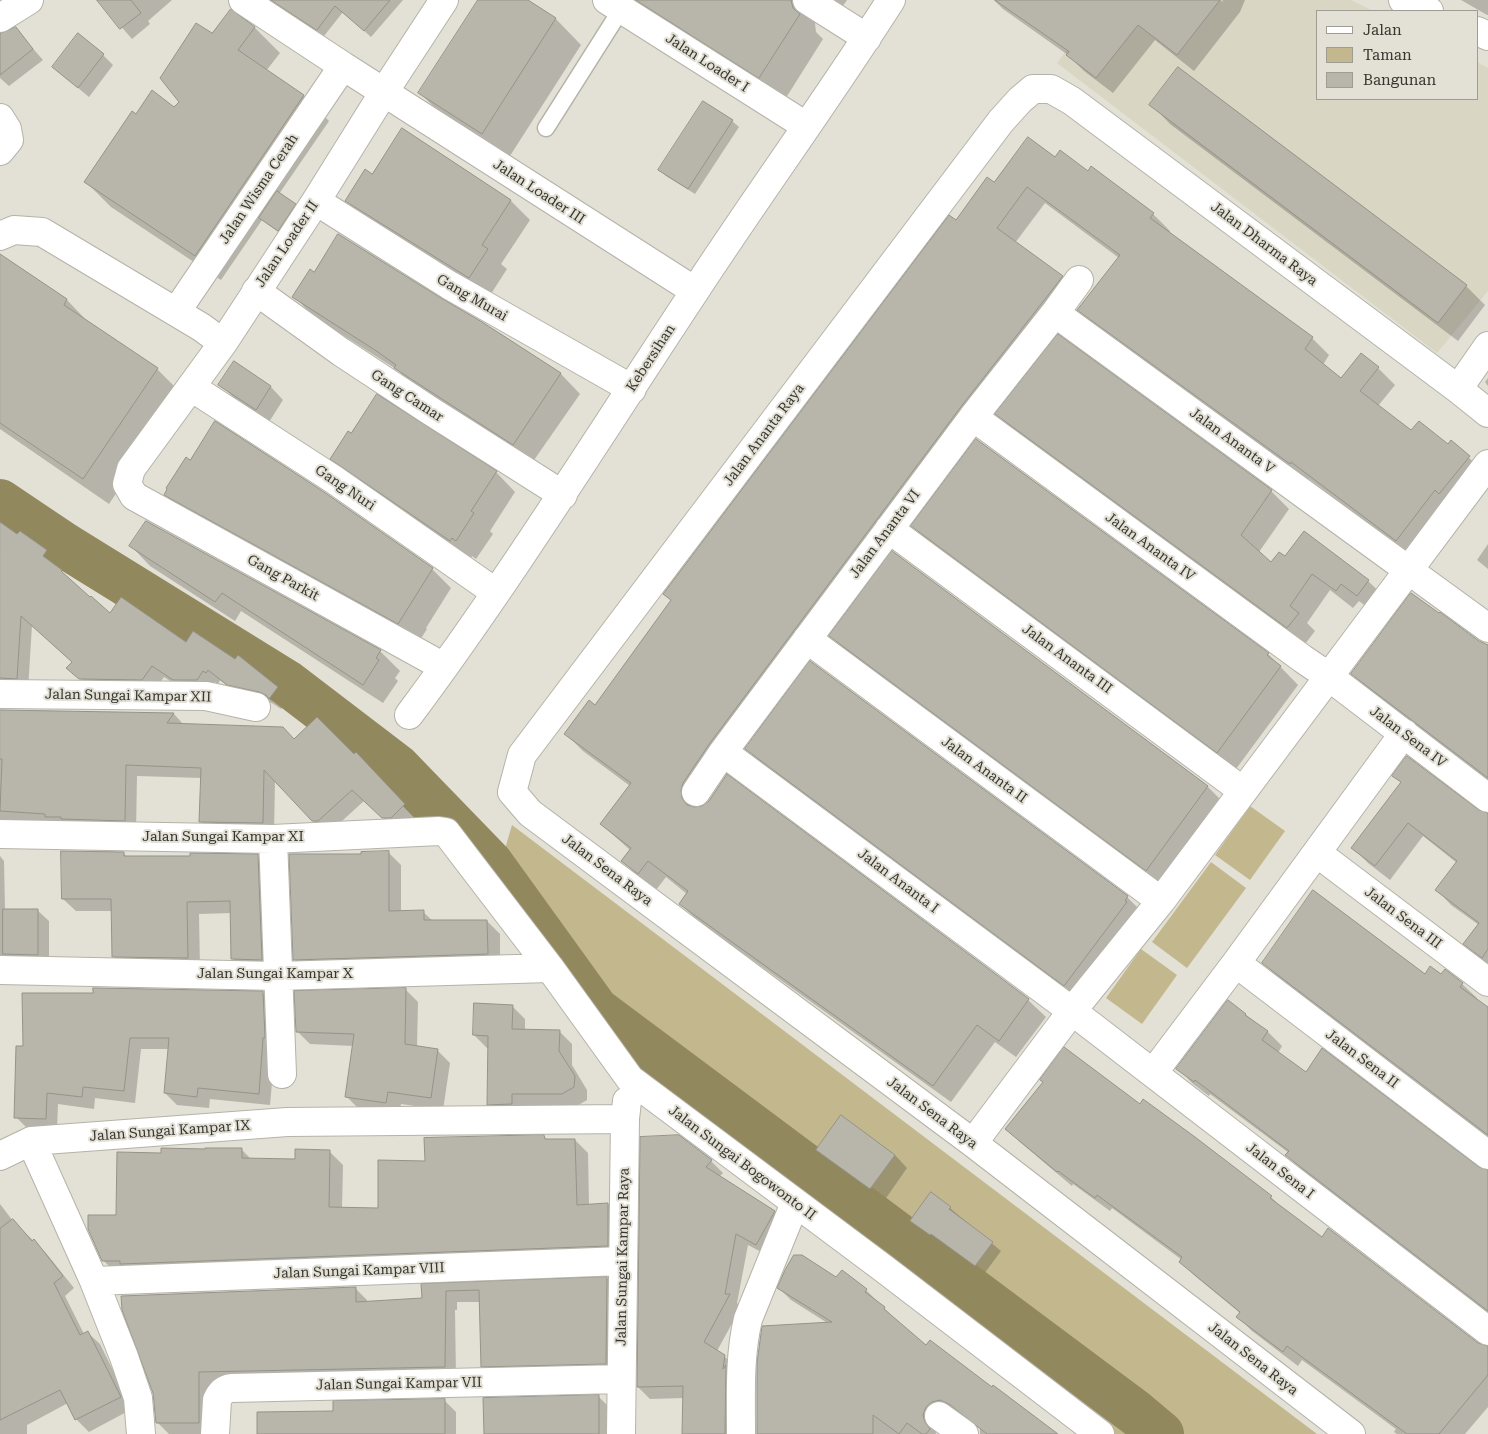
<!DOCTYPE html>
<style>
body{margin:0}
#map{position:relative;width:1488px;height:1434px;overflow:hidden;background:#e3e0d5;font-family:"Roboto Serif",serif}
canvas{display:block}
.legend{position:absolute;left:1316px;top:10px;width:162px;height:90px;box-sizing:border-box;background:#e3e0d5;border:1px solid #9e9c93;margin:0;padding:6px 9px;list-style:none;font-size:15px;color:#373631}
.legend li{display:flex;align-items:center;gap:10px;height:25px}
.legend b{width:25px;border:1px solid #9e9c93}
</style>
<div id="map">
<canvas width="1488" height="1434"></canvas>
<ul class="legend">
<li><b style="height:6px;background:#fff"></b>Jalan</li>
<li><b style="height:14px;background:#c3b88d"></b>Taman</li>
<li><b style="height:14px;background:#b8b5ab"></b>Bangunan</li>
</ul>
</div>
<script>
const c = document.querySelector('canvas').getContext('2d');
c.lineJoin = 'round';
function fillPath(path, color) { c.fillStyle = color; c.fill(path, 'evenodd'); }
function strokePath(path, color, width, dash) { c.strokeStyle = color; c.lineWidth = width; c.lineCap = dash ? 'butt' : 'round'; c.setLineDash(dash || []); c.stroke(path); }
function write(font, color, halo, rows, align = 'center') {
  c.font = font + ' "Roboto Serif",serif'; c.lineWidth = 4; c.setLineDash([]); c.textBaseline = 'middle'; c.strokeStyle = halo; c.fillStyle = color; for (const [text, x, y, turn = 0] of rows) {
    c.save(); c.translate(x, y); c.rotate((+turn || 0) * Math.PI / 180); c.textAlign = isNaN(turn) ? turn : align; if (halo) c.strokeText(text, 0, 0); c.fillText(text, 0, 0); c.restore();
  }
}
fillPath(new Path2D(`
 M1104,0H1351L1373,11H1317V99H1477V62L1488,68V291L1437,353L1057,63Z`), '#dad6c4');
fillPath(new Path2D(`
 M1250,806L1285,831L1250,880L1215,855Z
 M512,825L1317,1434H1115L890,1266L625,1061L497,876Z
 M1211,862L1246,888L1187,968L1152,942Z
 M1141,949L1177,975L1142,1024L1106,998Z`), '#c3b88d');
fillPath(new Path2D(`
 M98,0H172L148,21L150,24L132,39Z
 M270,0H403L371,37L343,12L324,36Z
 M479,0H526L556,19L581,45L508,159L446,119L420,93Z
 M617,0H847L840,10L817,16L815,23L816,32L823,39L784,101Z
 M994,0H1221L1222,2L1223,0H1245L1240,12L1194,71L1155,40L1113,93L1084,71L1068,55L1003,9Z
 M1461,0H1488V15H1487Z
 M231,11L255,28L280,53L266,71L304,96L329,121L279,194L295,204L301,211L284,236L262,220L221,280L111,207L86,182L136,116L174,109L181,102L212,35Z
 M15,28L43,60L9,86L0,78V35Z
 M103,55L113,65L89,97L53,67Z
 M703,102L732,121L739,127L695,194L666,176L660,170Z
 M1151,104L1466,286L1485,305L1458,341L1170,124Z
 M402,130L511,201L530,220L501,264L507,269L489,297L366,220L346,200L372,176Z
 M1055,159L1088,172L1153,214L1170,231L1169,233L1312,338L1329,355L1323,365L1342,379L1378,368L1395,385L1378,406L1412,432L1448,446L1451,442L1487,474L1414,557L1309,479L1307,481L1096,327L1078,309L1119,258L1045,203L1015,243L1062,276L1079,294L700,801L697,808L703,807L710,802L727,776L1028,1000L1046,1017L1016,1057L995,1042L951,1102L698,921L680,903L687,894L666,877L656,890L640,878L623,861L630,850L601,824L630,786L583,751L566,734L595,707L672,601L665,594L956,222L994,184Z
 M0,256L67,300L89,323L157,369L182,394L109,504L0,429Z
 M294,296L482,323L561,374L580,394L532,463L415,388L399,371L313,316Z
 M1058,336L1271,491L1289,509L1259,552L1271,563L1285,558L1304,533L1368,581L1386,598L1375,613L1359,601L1353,608L1330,590L1307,623L1315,631L1305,644L1014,431L997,414Z
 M234,363L271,387L283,400L269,422L233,397L220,384Z
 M1488,378V386L1485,382Z
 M332,458L496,472L515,492L490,531L493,534L476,559L472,556L470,560L351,478Z
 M165,494L432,569L451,588L426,628L427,629L418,643L185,514Z
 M0,519L46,551L58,563L55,566L110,615L186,644L277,688L289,699L281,709L272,703L240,696L220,680L218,684L215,682L208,691H185L164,677L154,691L92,690L68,668L73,663L32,625L28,690L0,695Z
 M147,522L380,651L400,671L395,678L398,681L383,703L241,611L235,621L150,566L131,546Z
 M913,526L1268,654L1298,685L1236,769L931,544Z
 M1488,544V569L1477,560Z
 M831,636L1207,786L1222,801L1161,884L845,650Z
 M1478,642L1488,645V780L1367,688L1352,674Z
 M0,711L174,714L184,725L295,740L354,756L367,765L416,816L403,829H394L365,800L330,832L325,833L275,780L274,834L212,833L201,822L202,778L137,776L136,832L0,836Z
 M747,749L1127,897L1143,913L1081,1001L763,765Z
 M1394,775L1488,815V965L1465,944L1479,925L1451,905L1437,890L1457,863L1423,836L1390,880L1368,863L1353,848L1402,783Z
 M388,852L401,865V912H423L433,921H487L500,934V967L307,972L294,959L363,855Z
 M123,853L127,857L257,856L270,868L274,972L245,971L233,959L232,913L199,914L200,970L125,969L113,956V911H76L63,899Z
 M0,856L4,861L5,910H37L49,921V966L0,969Z
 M1263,963L1441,976L1462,984L1477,998L1476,1000L1488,1009V1137L1278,977Z
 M405,989L418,1002L417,1047L437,1050L450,1063L443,1110L401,1104L399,1116L359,1109L347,1097L354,1046L310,1044L297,1031Z
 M263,993L275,1005V1049L270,1105L210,1099L209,1108L177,1105L165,1093L169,1049H141L135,1103L95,1098L94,1109L58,1104L57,1130L28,1129L16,1117L25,1047Z
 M512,1006L525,1019V1030L559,1031L572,1044V1065L587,1090V1100L575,1107L525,1106L524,1117H501L489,1104L490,1048H487L474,1035Z
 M1245,1014L1268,1032L1282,1046L1278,1053L1306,1073L1478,1169L1488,1172V1313L1302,1170L1287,1155L1289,1153L1210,1094L1209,1096L1192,1083L1178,1068Z
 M1140,1105L1271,1197L1286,1212L1322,1239L1478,1344L1488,1348V1407L1465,1434H1397L1394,1432L1396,1429L1302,1360L1298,1366L1252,1331L1238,1317L1240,1313L1195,1276L1180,1261L1182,1260L1112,1208L1110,1211L1073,1184L1072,1186L1021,1143L1007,1129Z
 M678,1136L711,1161L723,1173L719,1177L774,1212L786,1224L769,1256L748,1245L737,1303L741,1307L717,1351L724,1356L736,1368L737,1434H683L684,1398L650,1399L638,1387Z
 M544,1137L548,1141L575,1140L588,1153L589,1205L608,1204L621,1217L620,1259L116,1273L103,1260L117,1216L162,1154L241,1149L251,1159L296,1160L329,1151L343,1165L342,1208L379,1209L426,1163Z
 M818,1150L895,1155L907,1168L884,1201L831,1163Z
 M931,1194L950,1208L1001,1251L984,1274L940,1241L939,1243L920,1229L912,1221Z
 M0,1204L13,1221L46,1253L74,1288L65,1296L84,1334L87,1332L100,1344L132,1409L89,1432L76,1419L68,1403L27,1425V1434H0Z
 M607,1278L618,1290L610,1375L494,1378L483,1366L480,1302H457V1310H455L456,1379L210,1383V1434H169L157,1422L154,1393L355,1288L367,1300V1302L423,1299V1285Z
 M836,1278L866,1290L896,1320L926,1346L1056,1434H980V1428L961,1415L954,1412L935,1427L936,1434H758L829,1324L791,1300L779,1288Z
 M598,1396L610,1408V1434H485Z
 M444,1400L456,1412V1434H258L334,1412Z`), '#0003');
strokePath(new Path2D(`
 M0,502L64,545L287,683L397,767L490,863L596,1010L1136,1413L1161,1434`), '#92885e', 46);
const building = new Path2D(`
 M97,0H131L141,13L120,29Z
 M271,0H390L364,31L335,6L317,30Z
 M478,0H528L556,18L482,134L418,93Z
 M636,0H791L793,8L800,14L759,78Z
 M995,0H1220L1177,55L1138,25L1096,78L1066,55L1069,52Z
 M231,9L255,27L238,50L304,95L195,256L84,182L132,111L136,114L152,90L174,107L179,102L160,78L196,23L212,33Z
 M16,27L33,49L0,75V34Z
 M78,33L104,54L78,88L52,67Z
 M1178,67L1467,285L1438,323L1149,105Z
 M703,101L733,120L688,189L658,170Z
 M402,128L511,200L482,245L488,249L469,278L345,201L365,169L372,174Z
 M1028,137L1055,157L1060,150L1088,171L1091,166L1154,213L1150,218L1313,337L1305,349L1341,378L1361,353L1379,367L1360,391L1411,430L1419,421L1448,444L1451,440L1470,456L1439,494L1435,490L1396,541L1291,462L1290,464L1077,310L1120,255L1027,187L997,228L1063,276L960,408L710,743L683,783L681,790L682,798L687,805L694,807L702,806L709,801L727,774L1029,999L999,1041L977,1025L933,1086L679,904L688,891L648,861L638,874L621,861L631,848L600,824L631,783L564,734L589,700L595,705L671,600L663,594L949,215L956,220L987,177L994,182Z
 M277,191L296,204L278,231L259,218Z
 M338,234L441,298L482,322L561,373L513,445L394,368L396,365L378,352L292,297L310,269L314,272Z
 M0,254L67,299L64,305L158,368L83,479L0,423Z
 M1058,334L1272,490L1241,535L1271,562L1279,552L1285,556L1304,531L1369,580L1357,596L1341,584L1336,591L1312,574L1290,606L1299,613L1287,628L995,414Z
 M234,361L271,386L256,410L218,385Z
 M377,394L497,471L471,511L474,513L456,541L452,538L450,541L330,459L348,431L351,433Z
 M215,421L324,492L433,568L398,624L164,495L167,489L166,488L186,457L190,460Z
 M976,439L1269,653L1267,655L1281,666L1217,753L911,526Z
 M146,521L381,650L376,658L379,660L363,685L222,593L215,602L129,546Z
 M0,522L17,534L20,531L47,550L43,556L62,570L61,571L90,597L91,596L110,613L121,597L186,642L193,631L235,659L238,655L278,687L269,699L266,695L259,692L227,685L208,670L206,673L203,671L197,680H173L152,666L142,680L79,679L66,668L72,662L21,616L17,679L0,678Z
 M892,551L1208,786L1146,871L829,636Z
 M1411,593L1439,613L1440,612L1479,641L1488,645V778L1351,674Z
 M810,661L1128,896L1125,901L1127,902L1064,986L745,749Z
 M0,710L174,713L167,723L283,727L294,739L317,717L354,754L356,752L405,804L391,818H382L352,790L318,821H312L264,770L263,823L199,822L201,768L126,765L125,821L61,819V817H45V814L0,811L2,759H0Z
 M1407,756L1479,810L1488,813V949L1482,958L1463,944L1479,923L1435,890L1457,861L1408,823L1375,866L1351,848L1401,782L1392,776Z
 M61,851L124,852V856H190V853L258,854L262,960L231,959L230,901L187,902L188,958L112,957L111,899H62Z
 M389,851V911L424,910V920H487L488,954L293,960L289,854H361V852Z
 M1313,890L1425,974L1430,966L1441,974L1445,969L1463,983L1460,987L1488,1007V1135L1262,963Z
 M3,909H38V955L3,954Z
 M93,988L263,991L265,1038H263L259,1094L198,1088L197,1097L164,1093L169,1038H130L124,1091L83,1087L82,1097L47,1093L46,1119L14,1118L16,1046H23L22,993H93Z
 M406,988L405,1044L438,1049L431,1098L388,1092L386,1103L345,1097L354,1034L296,1032L294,991Z
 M1228,1000L1246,1014L1245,1015L1268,1031L1262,1040L1306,1072L1322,1048L1479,1167L1488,1170V1311L1285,1155L1289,1151L1195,1080L1194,1082L1176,1069Z
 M474,1003L513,1005L512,1029L560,1030L559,1051L575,1076L574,1087L562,1094H512V1104L487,1105L488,1036L473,1035Z
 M1064,1047L1140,1104L1143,1099L1195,1137L1272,1196L1270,1198L1322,1237L1328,1228L1478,1343L1488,1346V1375L1439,1434H1407L1287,1346L1283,1352L1236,1317L1240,1312L1179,1262L1182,1257L1097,1195L1095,1198L1058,1171L1057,1172L1005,1129L1043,1082L1040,1080Z
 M841,1115L895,1155L870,1189L816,1150Z
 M544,1135L545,1139H575L577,1205L608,1203V1246L120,1264V1261H102L88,1229V1215H116L117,1152L161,1153V1148L205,1149V1148H242V1158L295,1159V1149L330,1150L329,1207L378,1208V1160L425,1161L424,1138Z
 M679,1135L712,1160L706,1167L775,1211L756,1245L736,1234L725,1294H730L704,1342L725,1355L723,1369L726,1365L725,1434H682L683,1386L637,1387L640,1137Z
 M931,1192L951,1207L949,1209L993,1242L975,1266L931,1234L930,1235L910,1221Z
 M13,1219L32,1241L34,1239L63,1276L54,1283L80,1335L88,1331L121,1397L75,1420L60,1390L0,1420V1229Z
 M794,1255H802L836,1277L842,1270L867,1289L865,1292L885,1307L884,1309L926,1345L930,1340L992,1387L993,1385L1058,1434H987L949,1404L940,1400L932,1402L926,1407L923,1415L925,1422L930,1429L926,1434H922L907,1423L899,1434L873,1415V1434H757V1363L762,1326L832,1322L777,1288L785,1270Z
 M607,1277L606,1364L481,1367L479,1290L446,1291L445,1367L199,1372V1423H156L153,1393L122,1310L121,1296L356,1287V1302L422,1298L421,1284Z
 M599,1395V1434H484L483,1398Z
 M445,1399V1434H257V1412L333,1411V1401Z`);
fillPath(building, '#b8b5ab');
strokePath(building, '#959388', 1);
const lane = new Path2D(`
 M546,128L622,8`);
const street = new Path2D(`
 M444,0L384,92L316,201L223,343L131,469L127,484L134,496L444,667
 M607,0L806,126
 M807,0L867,38
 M1403,0L1429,11
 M0,18L29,0
 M1477,31L1488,36
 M343,66L695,291
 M0,118L7,129L9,140L0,151
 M316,201L449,285L632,389
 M0,236L14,230L42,232L201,327L223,343
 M256,291L341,352L429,410L563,495
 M176,312L343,66L243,0
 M1055,313L1488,628
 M191,387L333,479L495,592
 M1458,389L1488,346
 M973,417L1303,659L1328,676L1488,798
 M889,529L1243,791
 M807,639L1161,901
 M0,694L206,696L256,707
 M409,715C511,578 601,433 695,291C759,193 828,99 891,0
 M723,752L1072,1011L1488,1331
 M696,792L723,752L973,417L1055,313L1079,280
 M0,834L273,839L439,831L446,832L550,968L630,1079L883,1268L1100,1434
 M273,839L282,1074
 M1317,853L1488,982
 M1236,963L1488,1155
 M0,970L277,976L550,968
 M1153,1073L1236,963L1404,733
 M31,1141L94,1281L124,1357L138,1398L141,1434
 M973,1143L1072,1011L1161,901L1488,464
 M0,1156L31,1141L287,1122L625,1119
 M94,1281L623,1261
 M939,1416L964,1434
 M215,1434L217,1400C220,1393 224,1389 231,1388L621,1379
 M621,1434L625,1119L627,1101
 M741,1434C741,1395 739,1357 748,1319L795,1203
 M1351,1434L973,1143L530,813L512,792L522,755L1001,121L1020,100L1033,89H1051L1072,101L1458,389L1488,413`);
strokePath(lane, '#b5b3a8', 19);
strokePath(street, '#b5b3a8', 30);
strokePath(lane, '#fff', 16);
strokePath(street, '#fff', 28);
write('14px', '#373631', '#e3e0d5', [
 ["Jalan Loader I",707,63,33],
 ["Jalan Wisma Cerah",259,189,-56],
 ["Jalan Loader III",539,192,33],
 ["Jalan Loader II",287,244,-56],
 ["Jalan Dharma Raya",1264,244,37],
 ["Gang Murai",472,298,30],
 ["Kebersihan",651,358,-57],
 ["Gang Camar",407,396,33],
 ["Jalan Ananta Raya",764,435,-53],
 ["Jalan Ananta V",1232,441,36],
 ["Gang Nuri",345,488,34],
 ["Jalan Ananta VI",885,534,-53],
 ["Jalan Ananta IV",1150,547,36],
 ["Gang Parkit",283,578,29],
 ["Jalan Ananta III",1067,659,36],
 ["Jalan Sungai Kampar XII",128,696,1],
 ["Jalan Sena IV",1408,737,37],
 ["Jalan Ananta II",984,770,36],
 ["Jalan Sungai Kampar XI",223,837],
 ["Jalan Sena Raya",607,870,37],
 ["Jalan Ananta I",898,881,37],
 ["Jalan Sena III",1403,918,37],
 ["Jalan Sungai Kampar X",275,974],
 ["Jalan Sena II",1362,1059,37],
 ["Jalan Sena Raya",932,1113,37],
 ["Jalan Sungai Kampar IX",170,1131,-4],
 ["Jalan Sungai Bogowonto II",742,1163,37],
 ["Jalan Sena I",1280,1171,38],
 ["Jalan Sungai Kampar Raya",623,1257,-89],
 ["Jalan Sungai Kampar VIII",359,1271,-2],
 ["Jalan Sena Raya",1253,1359,38],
 ["Jalan Sungai Kampar VII",399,1384,-1]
]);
</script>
